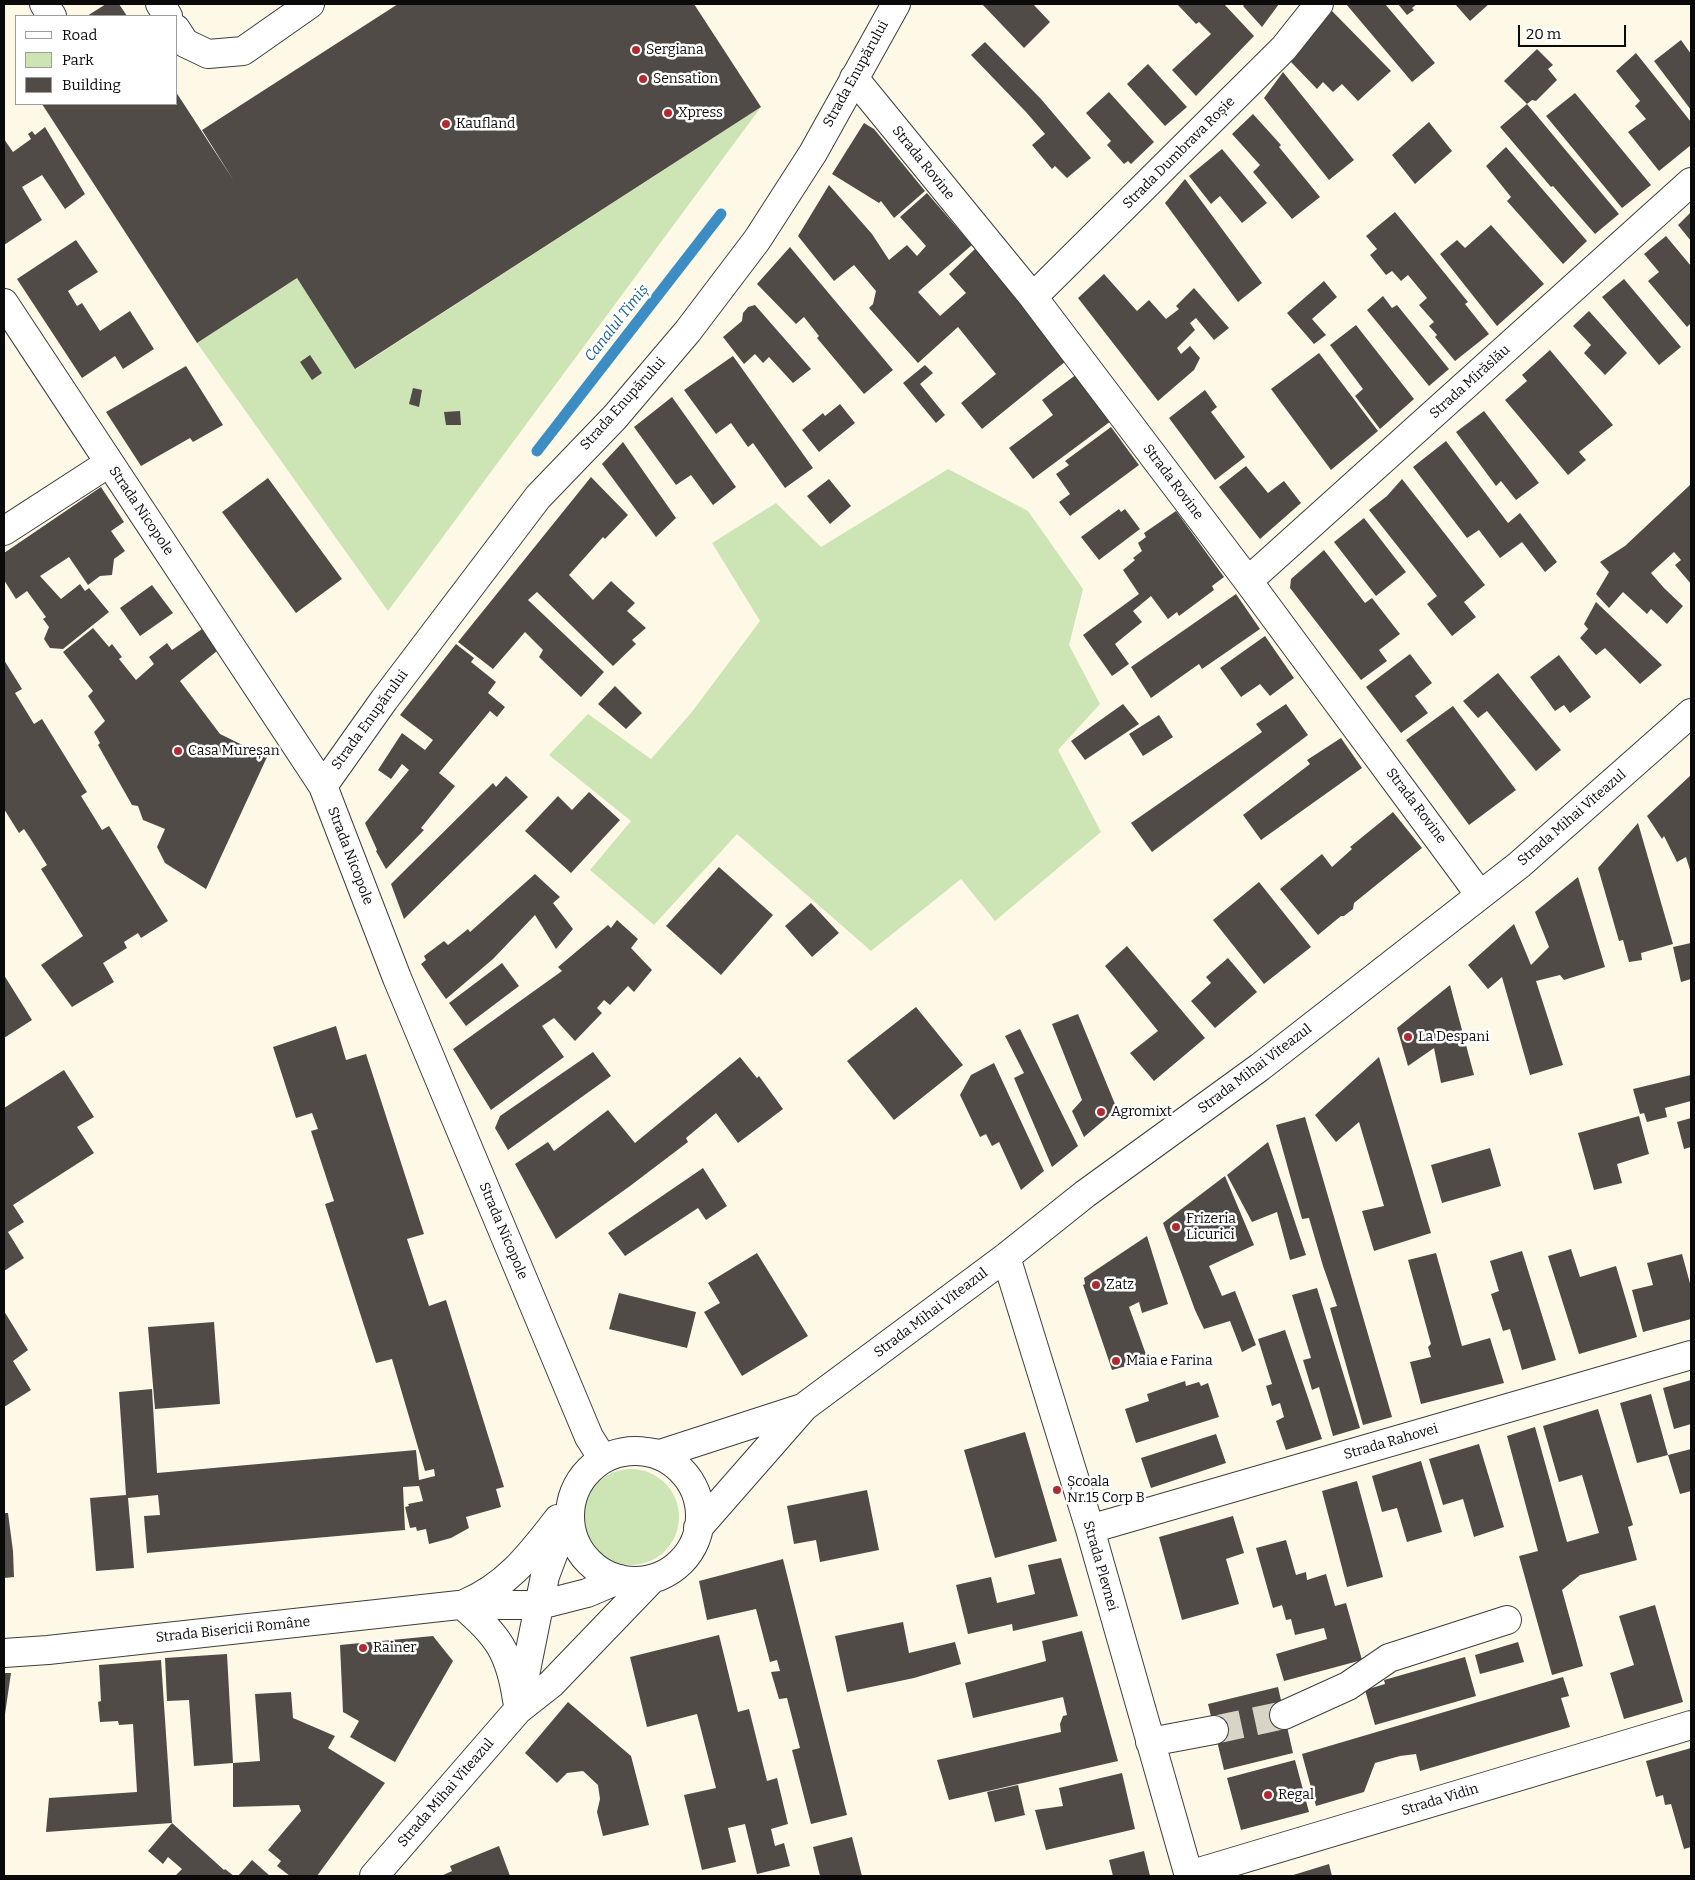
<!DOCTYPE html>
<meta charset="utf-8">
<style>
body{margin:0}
#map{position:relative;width:1695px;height:1880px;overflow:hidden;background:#fef9e7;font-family:Bitter,serif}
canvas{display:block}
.frame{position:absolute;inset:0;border:5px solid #0a0a0a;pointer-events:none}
.legend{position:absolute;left:15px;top:15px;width:162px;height:90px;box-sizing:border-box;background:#fff;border:1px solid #9d9d9d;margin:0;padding:6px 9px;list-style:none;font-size:15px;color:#0a0a0a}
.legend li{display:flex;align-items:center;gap:10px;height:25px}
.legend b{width:25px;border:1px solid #9d9d9d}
.scale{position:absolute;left:1518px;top:25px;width:108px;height:22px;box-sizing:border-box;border:2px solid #0a0a0a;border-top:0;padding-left:6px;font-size:15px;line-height:18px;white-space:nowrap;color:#0a0a0a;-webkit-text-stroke:4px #fff;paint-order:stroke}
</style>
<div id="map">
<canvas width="1695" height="1880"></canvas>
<div class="frame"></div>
<ul class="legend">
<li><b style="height:6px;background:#fff"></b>Road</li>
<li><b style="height:14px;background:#cde5b4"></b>Park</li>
<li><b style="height:14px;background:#514b47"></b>Building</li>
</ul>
<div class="scale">20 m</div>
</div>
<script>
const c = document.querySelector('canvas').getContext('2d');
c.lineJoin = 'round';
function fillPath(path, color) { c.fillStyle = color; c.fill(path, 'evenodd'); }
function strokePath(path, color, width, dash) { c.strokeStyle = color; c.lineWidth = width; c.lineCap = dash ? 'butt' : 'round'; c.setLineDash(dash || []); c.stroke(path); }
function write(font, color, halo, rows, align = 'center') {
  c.font = font + ' Bitter,serif'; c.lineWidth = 5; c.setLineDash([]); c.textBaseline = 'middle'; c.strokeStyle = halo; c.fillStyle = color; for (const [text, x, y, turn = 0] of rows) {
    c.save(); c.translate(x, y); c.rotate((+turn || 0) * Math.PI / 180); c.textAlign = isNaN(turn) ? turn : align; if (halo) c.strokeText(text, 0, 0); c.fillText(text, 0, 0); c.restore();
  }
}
fillPath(new Path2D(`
 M761,107L388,611L197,343L297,278L356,369Z
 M948,469L1028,511L1083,589L1069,645L1100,704L1058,750L1101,832L995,921L961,879L871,951L737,834L654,925L590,870L631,821L549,755L588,714L651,759L691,713L760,621L712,543L776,503L821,547Z
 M583 1517a48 48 0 1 1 96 0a48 48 0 1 1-96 0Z`), '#cde5b4');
strokePath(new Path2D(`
 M537,451L721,214`), '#3b8dc4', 11);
fillPath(new Path2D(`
 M106,4H119L127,16H87Z
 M398,4H694L761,107L355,369L297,278L197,343L42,104H176V92L234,181L202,130Z
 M982,4H1033L1050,22L1024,48Z
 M1177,4H1224L1254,36L1196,96L1172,70L1211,34L1199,22L1196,24Z
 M1245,4H1279L1262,27L1243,6Z
 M1346,4H1385L1435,63L1412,82Z
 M1398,4H1417L1412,8L1414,10L1407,15Z
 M1455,4H1489L1470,21Z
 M1332,11L1391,71L1358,101L1342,84L1333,92L1323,82L1317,89L1291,62Z
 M1681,40L1691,54V110L1654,61Z
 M985,42L1041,99L1091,158L1067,178L1055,166L1052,169L1032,145L1045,134L1026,112L971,55Z
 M1537,49L1553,65L1548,69L1557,80L1536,101L1532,100L1527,104L1504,81Z
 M1636,53L1691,122V145L1659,171L1628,132L1646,119L1635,106L1640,101L1616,71Z
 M1148,64L1187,107L1165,126L1127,84Z
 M1283,72L1354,160L1329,180L1264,98Z
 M1109,92L1154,142L1131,164L1128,161L1124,164L1107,145L1111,141L1086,113Z
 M1575,93L1651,185L1622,208L1546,116Z
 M1527,104L1619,214L1595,234L1553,186L1551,187L1500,127Z
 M1253,114L1281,145L1279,147L1320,197L1292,219L1253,172L1260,165L1232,134Z
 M1429,122L1452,151L1415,184L1392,155Z
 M864,123L874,129L925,191L894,218L881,201L879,203L832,174Z
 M45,127L85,194L65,209L42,175L22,187L42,220L4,245V139L13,152L31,139L28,134L32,131L35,135Z
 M1506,147L1587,241L1563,264L1507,201L1511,197L1486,166Z
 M1222,149L1267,203L1242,223L1220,196L1211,204L1189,176Z
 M1185,179L1262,283L1238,302L1165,203Z
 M829,185L872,234L889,260L907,245L917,256L926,246L900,217L927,193L972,245L918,292L940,316L966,293L949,274L975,249L1006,285L1066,361L982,429L961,403L996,374L958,327L918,363L869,308L873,304L876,291L854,265L834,281L798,236Z
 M1395,212L1468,302L1465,304L1489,334L1455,361L1435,337L1437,335L1429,326L1434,322L1419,305L1427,298L1408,275L1401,281L1392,271L1386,275L1370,255L1377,249L1366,236Z
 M1691,212V241L1678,225Z
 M1491,225L1544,284L1497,326L1440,254L1457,240L1465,248Z
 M1666,236L1691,266V323L1687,327L1648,281L1659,272L1644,254Z
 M76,240L98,272L68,291L77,306L82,303L100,331L130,311L154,349L123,369L115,356L82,378L17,279Z
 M790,247L893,370L864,394L817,338L819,336L804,317L796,324L757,284Z
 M1104,274L1137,311L1149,300L1166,319L1179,309L1176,306L1194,288L1229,328L1214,340L1196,318L1190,323L1195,330L1177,348L1181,354L1190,346L1200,358L1194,370L1158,401L1078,298Z
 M1624,279L1681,347L1659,365L1602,297Z
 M1324,281L1337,297L1312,319L1326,335L1314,344L1287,313Z
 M1383,296L1392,308L1397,305L1449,369L1429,386L1367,310Z
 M755,305L811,369L793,383L769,357L763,363L755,354L744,364L723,337L742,321L743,313L748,307Z
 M1589,311L1627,353L1605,375L1584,353L1591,345L1573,326Z
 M1356,325L1414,399L1380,429L1355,396L1363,389L1330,345Z
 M1550,350L1613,425L1579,452L1586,460L1568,475L1505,400L1527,381L1522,375Z
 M1319,353L1378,431L1331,470L1271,389Z
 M310,355L322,373L312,380L300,362Z
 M733,356L813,468L785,488L753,443L748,447L731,423L716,434L684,390Z
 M925,365L933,373L920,384L945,415L936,423L903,383Z
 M186,366L223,425L193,442L190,438L141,466L106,412Z
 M1077,374L1111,421L1033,479L1009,448L1053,415L1042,400Z
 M413,388L422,390L419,407L409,404Z
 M1205,390L1217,407L1211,412L1245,457L1215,480L1169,418Z
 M672,397L736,487L713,505L691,475L676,485L634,427Z
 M840,404L855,423L819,452L802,430L823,413L825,416Z
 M460,411L461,425H446L444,412Z
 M1484,411L1539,483L1516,500L1501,481L1496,486L1456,432Z
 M1111,427L1139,465L1070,516L1059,502L1070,494L1056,474L1069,465L1065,461Z
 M1446,441L1508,523L1520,513L1557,562L1545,572L1522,542L1500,558L1479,530L1467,538L1413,467Z
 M623,442L676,518L656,537L602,464Z
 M1246,466L1268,493L1284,481L1301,503L1260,539L1219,487Z
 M591,477L628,515L605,539L603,537L569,575L593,600L611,581L635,603L627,611L646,628L632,640L636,644L613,666L537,592L528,600L604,672L581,697L539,657L543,650L525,632L493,669L458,642Z
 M268,478L342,579L296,613L222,512Z
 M829,479L851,506L830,524L807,496Z
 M1402,479L1485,585L1464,602L1476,617L1452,636L1427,604L1437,596L1369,510L1387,496Z
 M1691,484V584L1675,565L1681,560L1674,552L1651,573L1664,588L1683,606L1667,624L1651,609L1647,614L1623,592L1609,608L1596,594L1609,572L1600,562L1625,546Z
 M101,487L124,522L111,531L125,551L114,559L112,575L100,576L88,585L69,557L40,576L61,599L80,584L85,591L89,588L109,612L63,649L50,648L44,639L49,627L43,619L46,617L27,591L16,599L4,580V553Z
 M1119,509L1121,512L1125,509L1140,529L1099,560L1081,537Z
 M1176,511L1224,577L1212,586L1214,590L1179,616L1177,612L1168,619L1151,596L1133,611L1142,622L1115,644L1129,664L1112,676L1083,635L1139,594L1123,570L1135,560L1133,558L1142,551L1138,543L1146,537L1144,533Z
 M1364,518L1406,572L1376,596L1334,542Z
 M1324,550L1365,603L1372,598L1400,634L1379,650L1387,661L1361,680L1290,588L1291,579Z
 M152,585L173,613L140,636L120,608Z
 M1236,594L1260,629L1202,669L1199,664L1151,698L1131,667Z
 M1596,602L1662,665L1640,684L1605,648L1596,655L1580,638L1588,629L1584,624Z
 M93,628L109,647L112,644L122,657L119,659L136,680L154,664L149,657L167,643L172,650L202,629L217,651L180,681L220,734L267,757L206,889L165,863L157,847L165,829L143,820L138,806L132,805L98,745L100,743L94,732L105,721L88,696L93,691L63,652Z
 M1265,636L1294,678L1270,696L1260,684L1241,697L1220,668Z
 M456,644L474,658L471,662L496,682L488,693L505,707L497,717L490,711L439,773L455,786L421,828L424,830L386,869L376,851L377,850L365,823L409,770L402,764L391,779L378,770L402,733L425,750L433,740L400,715Z
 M1410,654L1432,683L1415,696L1428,713L1401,733L1366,687Z
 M1559,655L1591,697L1570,713L1564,705L1555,711L1530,677Z
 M4,660L22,689L15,693L34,724L42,719L87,792L81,796L102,830L109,826L168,921L141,938L138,933L124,942L127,948L103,963L114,982L72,1007L41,965L83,936L41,869L47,865L30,838L24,829L19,833L4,809Z
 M1498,673L1561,750L1536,771L1487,711L1478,718L1463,701Z
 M615,686L642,713L626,729L598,704Z
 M1123,704L1139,724L1085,760L1071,741Z
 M1286,704L1308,735L1152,852L1131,823L1262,732L1256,724Z
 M1453,706L1516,790L1469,825L1406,740Z
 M1159,715L1173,737L1143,756L1129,734Z
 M1341,738L1362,768L1261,840L1243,815L1310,764L1307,760Z
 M1691,775V873L1686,857L1677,862L1664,836L1662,839L1647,816Z
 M506,776L528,797L404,919L391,884L493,783L496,787Z
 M589,792L620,820L571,873L525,831L558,796L572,810Z
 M1393,812L1422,848L1354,903L1353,909L1344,916H1341L1318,935L1280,889L1322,854L1332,867L1352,849L1350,847Z
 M1638,823L1673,944L1641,953L1642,960L1629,962L1623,940L1619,941L1598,868Z
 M719,867L773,915L721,975L666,926Z
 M535,874L560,897L553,903L573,929L556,949L535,915L493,959L446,999L421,964L426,960L424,956L444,941L448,945L468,929L470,932Z
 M1578,877L1605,967L1564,980L1560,975L1536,981L1563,1065L1530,1075L1502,977L1488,989L1468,965L1514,924L1531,965L1549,947L1535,912Z
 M1259,882L1311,947L1264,984L1213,920Z
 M811,903L839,933L812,957L785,926Z
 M617,920L638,939L631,948L652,970L634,992L628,986L610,1005L604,1000L597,1008L602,1013L575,1041L554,1018L542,1026L564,1057L491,1110L453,1049L562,971L558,967L608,925L611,928Z
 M1691,943V979L1681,982L1673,947Z
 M1127,946L1205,1038L1154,1081L1130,1053L1158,1031L1105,966Z
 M1228,958L1257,992L1215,1028L1191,1001L1211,983L1206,977Z
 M502,963L519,986L466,1026L449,1003Z
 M4,975L32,1020L4,1038Z
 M1450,985L1474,1075L1441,1083L1434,1048L1408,1066L1397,1028Z
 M916,1007L963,1065L894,1120L847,1061Z
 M1078,1014L1117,1109L1084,1137L1072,1111L1082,1100L1052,1024Z
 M336,1026L346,1060L366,1054L424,1234L407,1239L429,1306L446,1300L504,1487L496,1489L501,1507L466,1517L469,1528L451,1538L429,1544L426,1529L417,1531L416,1527L410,1528L405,1507L409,1506L408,1504L423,1501L419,1486L403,1487L405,1530L147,1553L144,1516L160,1515L158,1495L128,1498L134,1568L96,1571L90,1498L126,1495L119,1392L152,1389L157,1473L416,1450L419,1480L435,1476L434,1469L425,1471L392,1359L376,1363L325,1204L334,1201L311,1131L318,1129L312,1113L296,1118L273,1047Z
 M1020,1029L1078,1146L1052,1167L1014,1078L1024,1073L1005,1036Z
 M593,1052L611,1076L508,1150L495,1128L500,1116Z
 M740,1057L757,1078L759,1076L783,1109L738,1143L716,1113L686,1138L688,1142L630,1186L556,1239L515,1164L548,1142L554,1151L608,1110L635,1143Z
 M1379,1057L1431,1233L1374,1251L1362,1211L1384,1206L1359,1122L1336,1142L1315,1115Z
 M994,1063L1044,1171L1021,1190L999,1142L992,1146L986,1134L980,1137L960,1095L971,1075Z
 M64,1070L94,1117L77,1127L94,1153L13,1205L24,1222L8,1232L24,1258L4,1271V1108Z
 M1691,1075V1101L1665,1108L1667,1117L1647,1122L1644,1113L1640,1114L1633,1089Z
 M1639,1116L1649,1154L1617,1164L1622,1183L1594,1190L1578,1133Z
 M1305,1117L1392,1417L1363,1425L1330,1308L1337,1306L1323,1266L1309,1218L1302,1219L1276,1125Z
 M1691,1118V1147L1684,1149L1677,1122Z
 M1268,1142L1306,1255L1290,1260L1277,1212L1252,1222L1227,1175Z
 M1490,1148L1501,1186L1442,1203L1431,1165Z
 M703,1168L727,1206L706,1220L698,1208L625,1256L608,1233Z
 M1225,1176L1254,1245L1209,1266L1222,1296L1235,1291L1256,1345L1242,1352L1230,1321L1204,1329L1195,1310L1163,1223Z
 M1147,1236L1168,1304L1142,1313L1139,1302L1129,1307L1148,1360L1112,1370L1083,1285L1085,1284L1084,1278Z
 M1571,1249L1580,1277L1616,1266L1637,1337L1579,1354L1548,1256Z
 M1522,1251L1556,1360L1522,1370L1510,1329L1503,1331L1491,1294L1499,1291L1490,1261Z
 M757,1253L808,1336L742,1376L704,1312L720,1303L708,1283Z
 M1436,1253L1462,1346L1490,1338L1504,1383L1421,1404L1410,1362L1431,1357L1428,1347L1431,1344L1408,1260Z
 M1682,1254L1691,1287V1319L1643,1332L1632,1290L1653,1285L1647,1263Z
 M1317,1288L1360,1428L1333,1436L1319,1387L1312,1390L1303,1360L1311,1358L1292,1295Z
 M619,1293L696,1312L687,1348L609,1329Z
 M4,1311L28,1350L13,1361L31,1390L4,1407Z
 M214,1322L220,1404L155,1409L148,1327Z
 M1285,1330L1322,1439L1286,1450L1276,1421L1284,1417L1280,1403L1272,1406L1266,1386L1272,1384L1258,1339Z
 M1691,1380V1424L1674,1429L1663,1388Z
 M1185,1381L1186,1386L1199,1382L1201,1386L1208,1383L1219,1417L1136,1443L1125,1409L1149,1401L1147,1394Z
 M1651,1394L1668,1455L1637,1463L1620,1403Z
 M1598,1409L1633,1525L1628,1527L1637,1560L1580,1575L1562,1590L1583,1666L1552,1675L1519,1556L1538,1551L1507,1436L1535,1427L1567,1542L1599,1533L1582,1475L1559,1482L1543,1426Z
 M1025,1432L1057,1541L995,1558L964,1450Z
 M1216,1434L1226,1463L1151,1488L1141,1458Z
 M1479,1444L1504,1527L1474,1537L1463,1499L1443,1505L1429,1459Z
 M1691,1449V1491L1680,1494L1668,1455Z
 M1421,1461L1442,1532L1407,1542L1397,1508L1382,1512L1372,1476Z
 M1357,1481L1383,1577L1347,1587L1322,1491Z
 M867,1490L879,1550L820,1562L816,1540L794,1544L787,1506Z
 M4,1513H8L13,1551L14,1577L4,1578Z
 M1233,1516L1244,1553L1226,1559L1239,1604L1182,1620L1159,1537Z
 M1286,1540L1296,1575L1306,1572L1307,1580L1326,1574L1335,1606L1346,1603L1362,1660L1284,1681L1276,1654L1327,1639L1324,1628L1295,1635L1291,1619L1286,1620L1282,1605L1273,1608L1256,1548Z
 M1061,1558L1078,1616L1013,1631L1012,1624L968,1634L956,1585L991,1577L997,1603L1035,1594L1028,1565Z
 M783,1559L847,1815L811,1824L792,1750L800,1748L787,1698L779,1699L771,1672L780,1671L777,1660L770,1662L756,1609L707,1620L699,1581Z
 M1655,1605L1683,1702L1624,1719L1610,1673L1634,1665L1619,1616Z
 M903,1622L909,1653L955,1642L961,1664L914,1678L847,1692L835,1636Z
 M1082,1631L1118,1761L949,1800L937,1760L1061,1732L1060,1724L1063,1716L1067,1715L1063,1697L973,1718L965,1683L1046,1661L1042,1641Z
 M719,1635L738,1712L749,1709L767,1781L777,1778L788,1824L771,1829L775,1846L784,1843L790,1866L757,1874L745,1824L728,1828L736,1862L702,1870L684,1795L716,1788L697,1714L647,1727L630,1657Z
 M433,1636L453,1661L395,1762L350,1737L359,1721L343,1712L340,1645Z
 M1518,1642L1524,1662L1480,1674L1475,1655Z
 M227,1654L233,1763L260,1761L255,1694L291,1692L293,1718L335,1736L328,1748L385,1783L317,1876H290L277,1866L281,1861L268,1850L301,1811L299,1805L233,1807V1763L194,1766L189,1700L167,1701L165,1658Z
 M1465,1657L1476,1696L1375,1725L1365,1690L1385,1684L1384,1680Z
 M161,1660L172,1823L224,1870L225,1869L234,1876H175L182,1869L168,1857L163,1864L148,1851L172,1823L46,1832L49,1798L137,1792L133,1724L119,1725L118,1721L100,1722L98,1702L101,1701L99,1665Z
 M4,1673H11L5,1714H4Z
 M1563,1677L1569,1696L1561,1698L1570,1727L1420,1771L1416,1754L1400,1756L1375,1763L1364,1792L1316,1806L1302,1754Z
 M1278,1687L1293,1753L1224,1770L1208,1704Z
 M568,1702L631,1756L649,1825L603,1836L597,1812L600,1799L598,1785L583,1771L567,1773L557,1783L525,1753Z
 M1691,1748V1847L1684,1849L1671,1804L1665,1805L1663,1795L1656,1797L1646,1761Z
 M1295,1760L1309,1812L1241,1830L1227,1778Z
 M1122,1773L1135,1829L1046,1850L1035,1810L1063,1806L1059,1788Z
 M1018,1785L1025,1815L995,1822L987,1792Z
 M852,1837L862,1876H820L813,1847Z
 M499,1846L510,1876H441L452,1871L450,1866Z
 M1144,1851L1150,1876H1113L1109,1860Z
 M252,1860L270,1876H238Z
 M1329,1864L1332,1876H1290Z`), '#514b47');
strokePath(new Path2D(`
 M1214,1730L1284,1715`), '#d9d5c6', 28, [28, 14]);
const minor = new Path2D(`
 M44,4L52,16
 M160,4L168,16
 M176,29L185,43L208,54L243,51L310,4
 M854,78L1033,297L1248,581L1480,895
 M1033,297L1284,48L1319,4
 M4,303L323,786L397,978L589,1437L603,1459
 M4,531L109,463
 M1248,581L1691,182
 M323,786L384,700L538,497L615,417L688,331L757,240L813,153L896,4
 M1006,1257L1090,1529L1189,1876
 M570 1516a65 65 0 1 1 130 0a65 65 0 1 1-130 0Z
 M648,1452L660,1454L802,1408
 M698,1528L804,1407L1006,1257L1085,1194L1260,1067L1519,865L1691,713
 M1090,1529L1691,1355
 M464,1604C507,1586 530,1555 558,1519
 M462,1605C498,1635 510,1653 517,1700
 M4,1653L48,1650L459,1605H540L587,1593L620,1579
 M518,1710L545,1576L557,1544L569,1518
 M1284,1715L1348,1686L1389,1658L1507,1620
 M1150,1742L1214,1730
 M1189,1875L1691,1725
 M374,1876L518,1710L551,1684L652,1579`);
strokePath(minor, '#3d3d3d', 30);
strokePath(minor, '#fff', 28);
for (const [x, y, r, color] of [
 [636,50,5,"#b02b31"],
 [643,79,5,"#b02b31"],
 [668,113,5,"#b02b31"],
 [446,124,5,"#b02b31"],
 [178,751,5,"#b02b31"],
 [1408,1037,5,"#b02b31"],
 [1101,1112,5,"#b02b31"],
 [1176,1227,5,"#b02b31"],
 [1096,1285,5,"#b02b31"],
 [1116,1361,5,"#b02b31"],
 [1057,1490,5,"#b02b31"],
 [363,1648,5,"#b02b31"],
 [1268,1795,5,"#b02b31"]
]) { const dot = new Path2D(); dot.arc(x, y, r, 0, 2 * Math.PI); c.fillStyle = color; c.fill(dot); strokePath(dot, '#fff', 2); }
write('14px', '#0a0a0a', '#fff', [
 ["Sergiana",646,50],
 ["Sensation",653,79],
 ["Xpress",678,113],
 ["Kaufland",456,124],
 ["Casa Mureșan",188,751],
 ["La Despani",1418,1037],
 ["Agromixt",1111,1112],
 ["Frizeria",1186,1219],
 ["Licurici",1186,1235],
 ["Zatz",1106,1285],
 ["Maia e Farina",1126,1361],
 ["Școala",1067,1482],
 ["Nr.15 Corp B",1067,1498],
 ["Rainer",373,1648],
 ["Regal",1278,1795]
], 'left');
write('14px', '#0a0a0a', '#fff', [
 ["Strada Enupărului",856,74,-61],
 ["Strada Dumbrava Roșie",1179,153,-45],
 ["Strada Rovine",923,163,51],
 ["Strada Mirăslău",1470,382,-42],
 ["Strada Enupărului",623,404,-48],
 ["Strada Rovine",1173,482,53],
 ["Strada Nicopole",141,511,56],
 ["Strada Enupărului",370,720,-54],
 ["Strada Rovine",1416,806,53],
 ["Strada Mihai Viteazul",1572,818,-41],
 ["Strada Nicopole",350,856,69],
 ["Strada Mihai Viteazul",1255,1069,-37],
 ["Strada Nicopole",503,1231,67],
 ["Strada Mihai Viteazul",931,1313,-37],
 ["Strada Rahovei",1391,1442,-16],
 ["Strada Plevnei",1100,1566,74],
 ["Strada Bisericii Române",233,1630,-6],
 ["Strada Mihai Viteazul",446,1793,-49],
 ["Strada Vidin",1440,1800,-17]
]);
write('italic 15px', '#1c5f92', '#fff', [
 ["Canalul Timiș",617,323,-52]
]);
</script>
